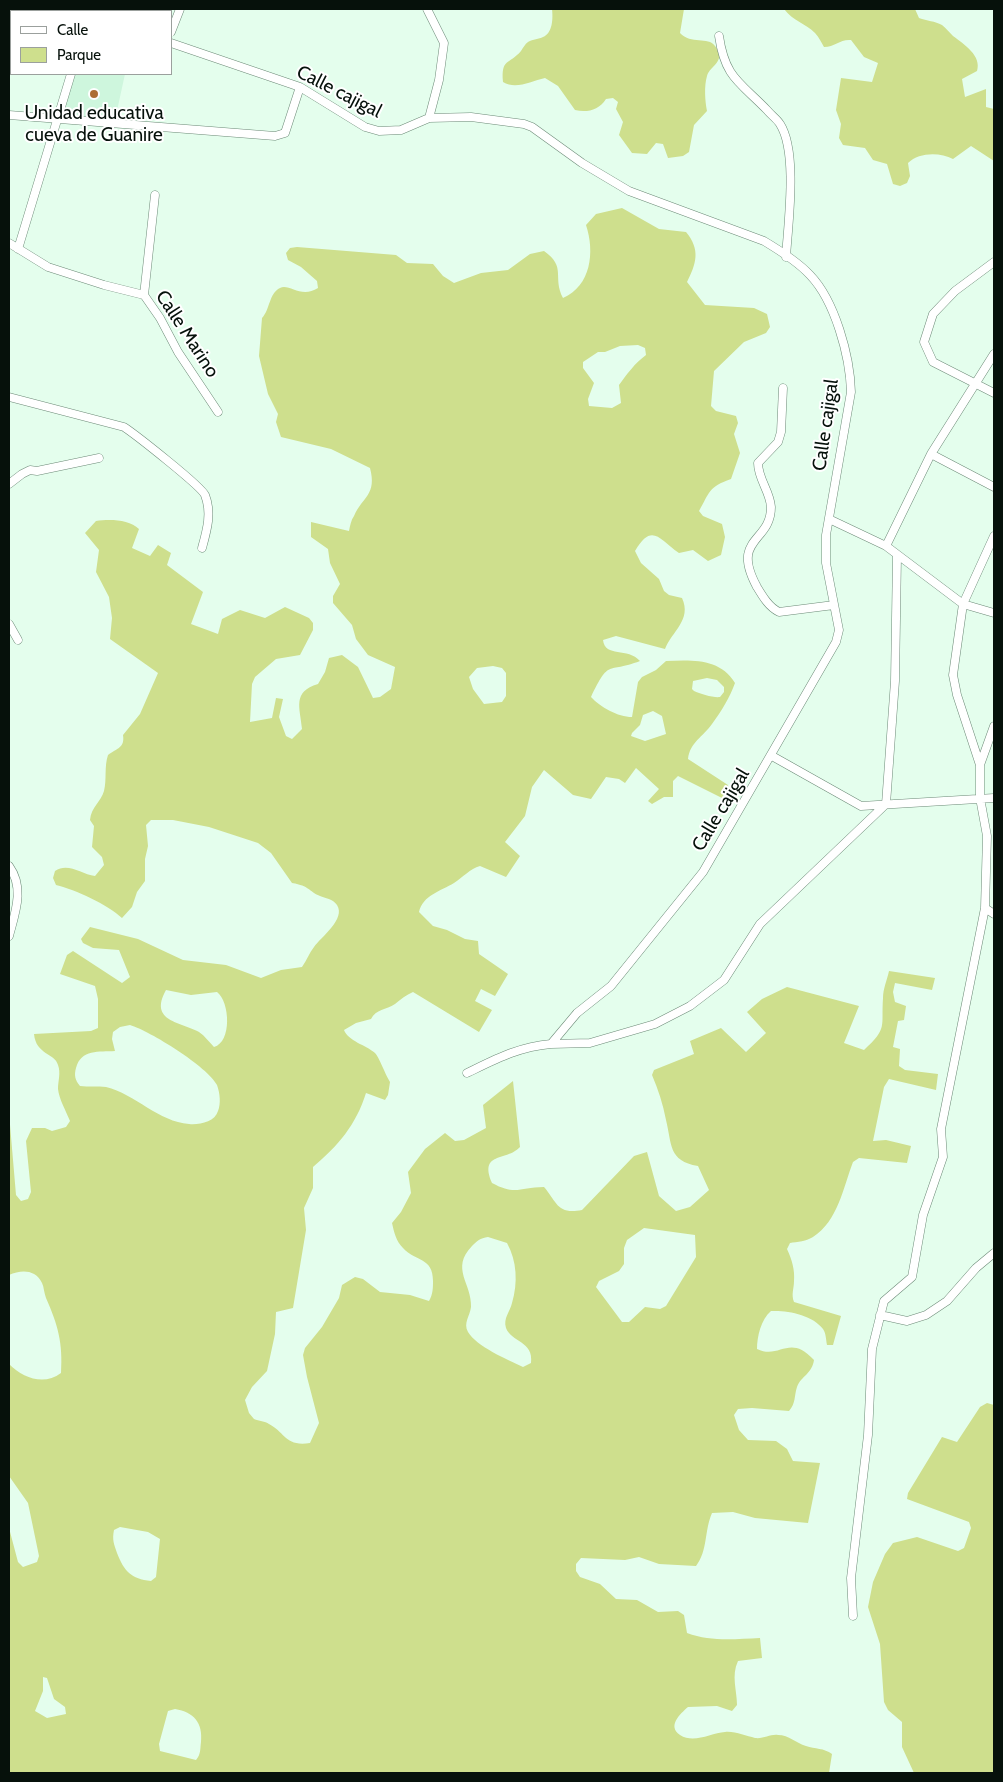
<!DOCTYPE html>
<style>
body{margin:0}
#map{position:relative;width:1003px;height:1782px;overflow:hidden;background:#e4feed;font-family:Cabin,sans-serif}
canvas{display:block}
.frame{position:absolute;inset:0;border:10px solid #06110b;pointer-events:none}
.legend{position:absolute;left:10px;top:10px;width:162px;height:65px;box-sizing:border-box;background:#fff;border:1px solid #9ba09d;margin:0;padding:6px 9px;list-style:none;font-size:15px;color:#06110b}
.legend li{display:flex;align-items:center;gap:10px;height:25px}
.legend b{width:25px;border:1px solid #9ba09d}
</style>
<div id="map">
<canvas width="1003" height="1782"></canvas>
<div class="frame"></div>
<ul class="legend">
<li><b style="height:6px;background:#fff"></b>Calle</li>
<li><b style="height:14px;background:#cedf8d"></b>Parque</li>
</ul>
</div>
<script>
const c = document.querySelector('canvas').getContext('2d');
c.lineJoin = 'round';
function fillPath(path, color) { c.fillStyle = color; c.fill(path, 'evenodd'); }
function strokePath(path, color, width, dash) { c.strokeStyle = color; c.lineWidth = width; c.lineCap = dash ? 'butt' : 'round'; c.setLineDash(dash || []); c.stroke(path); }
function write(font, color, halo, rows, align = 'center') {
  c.font = font + ' Cabin,sans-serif'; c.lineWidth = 4; c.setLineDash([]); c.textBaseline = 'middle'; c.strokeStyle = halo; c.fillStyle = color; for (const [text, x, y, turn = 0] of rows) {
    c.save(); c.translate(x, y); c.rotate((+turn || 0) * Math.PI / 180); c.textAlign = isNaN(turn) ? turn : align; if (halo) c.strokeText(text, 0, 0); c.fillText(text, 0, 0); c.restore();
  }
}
fillPath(new Path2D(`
 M75,74H125L115,120L61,113Z`), '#cef6dd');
fillPath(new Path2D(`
 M552,9H684L680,33C691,45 708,36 715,46C727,62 710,65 707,76C704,86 705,101 707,111L694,125L689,152L683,156L668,158L663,144L656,143L647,154L632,153L619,135L623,122L616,109L618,102L613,98L606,99C599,110 587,113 575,110L558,86L545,78C531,81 516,90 503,82C501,58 509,65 521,51C523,48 525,44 528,42C533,39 539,39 543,37C553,33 553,18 552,9Z
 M784,9H915L919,18C927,21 935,21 942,25C946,28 949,32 953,36C964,44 982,56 977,71L962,79L965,97L986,89V107L994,109V161L971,146L953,159C940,152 919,152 908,163L910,176L907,183L900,186L893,184L887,164L873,160L865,148L843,145L839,138L841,124L836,110L841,78L872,82L878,63L864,57L851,40C840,39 835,47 824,47C821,42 819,37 815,33C805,23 793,21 784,9Z
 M622,208L659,229L686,232C701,250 696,264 687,282L705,305L754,308L767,314L770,327L766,333L744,342L714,371L711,406L716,411L736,416L738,423L734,434L740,453L731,479C708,487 710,492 699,511L703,516L722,524L725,537L721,555L708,561L693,550L679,553C659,539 652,522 635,551L641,563L659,579L664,591L669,595L682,598C692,620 672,631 665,649L616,636L603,640C605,658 628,647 640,661C606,674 610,658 591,697C600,707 618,717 632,717L638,682L642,677L656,670L666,661C692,660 720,658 735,683C730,697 721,712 712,724C703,737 690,742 688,759L728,785L722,798L678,776L673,781V797H664L652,804L648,801L659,789L636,768L625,783L619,779L606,777L591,799L573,795L544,770L532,787L525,816L505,842L520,856L506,877L480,866C470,869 463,877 454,883C441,891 423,895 419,912L433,926L447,930L465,939L478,941L479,954L508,974L495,996L481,989L475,1001L492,1010L479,1032L413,992C406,995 401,999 395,1004C386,1010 376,1009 371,1019L356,1023L344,1030C348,1041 366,1045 375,1053C379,1057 385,1074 390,1082L388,1095L385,1100L366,1093C356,1125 338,1146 313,1167V1188L304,1208L306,1230L293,1308L276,1312L275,1334L267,1371L252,1387L245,1400L249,1413L254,1419C259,1421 265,1421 269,1424C285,1432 285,1447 310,1443L319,1423L307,1377L303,1355L305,1348L322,1327L339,1298L342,1285L355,1277L363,1279L380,1292L410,1295L429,1301C433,1294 433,1288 433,1281C433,1257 416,1262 403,1248C396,1241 394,1232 392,1223L401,1212L411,1193L408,1172L425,1149L445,1133L455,1141L464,1140L486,1128L483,1105L513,1081L520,1147C506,1162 479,1151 492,1183C516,1196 520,1187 544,1187C557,1202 557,1215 582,1210L634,1156L647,1152L659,1196L676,1211L690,1207L709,1190L698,1166C668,1161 672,1144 666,1120C663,1104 658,1089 652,1075L654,1070L694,1054L690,1041L721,1028L746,1052L766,1033L747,1012L762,999L787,987L859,1006L844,1043L864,1050C888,1028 881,1027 883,998C883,989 887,980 889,971L935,978L932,990L895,983L893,992L895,1002L906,1006L904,1020L898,1021L893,1047L900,1049L899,1066L905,1070L938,1074L936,1090L889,1079L884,1087L873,1141L886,1140L911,1146L907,1163L859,1158L853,1162C843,1188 838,1221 813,1237C807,1241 797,1242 790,1243L787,1249C792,1260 795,1270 794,1281C794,1289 791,1294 794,1302L841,1316L833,1345H827C826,1340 826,1333 823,1329C813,1315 787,1310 771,1311C761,1319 757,1337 757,1349C780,1360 789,1333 814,1360C812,1374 801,1376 797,1387C794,1396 796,1403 789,1411L752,1408L738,1409L734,1415L739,1430L748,1440L776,1441L787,1449L793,1461L820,1463L808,1523L755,1518L733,1512L712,1513C704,1532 708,1550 696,1566L659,1564L639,1557L625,1560L581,1558L576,1564V1571L580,1577L600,1584L616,1599L637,1600L658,1612L678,1611L684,1615L687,1633C711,1642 735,1639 760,1638L762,1658L738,1661C731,1676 737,1690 737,1705L732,1711L717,1706L688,1707C680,1714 667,1726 680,1735C694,1744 711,1733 725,1732C735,1731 746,1736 755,1738C764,1739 770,1734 778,1735C789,1735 796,1743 806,1746C815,1749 824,1748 832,1754L829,1773H9V1528L18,1562L23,1567L37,1562L39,1556L28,1503L9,1476V1364C23,1378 44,1386 61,1373C63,1343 58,1325 46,1298C44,1293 44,1287 42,1283C35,1269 21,1270 9,1275V1113L16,1195L21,1201L28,1199L31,1192L26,1141L32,1128H45L52,1131L66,1127L70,1121C66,1111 59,1099 58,1089C58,1081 61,1073 58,1065C55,1053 36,1055 34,1034L91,1031L98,1028V999L95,986L60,974L67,955L73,951L122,983L130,977L119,950L93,948L83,943L81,939L90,927L138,939L183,960L226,965L261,978L281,970L302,967C307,960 309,953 314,947C321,937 346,919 337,905C333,899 325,898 320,896C308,891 310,886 292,883L271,853L258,843L209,827L173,820H151L146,825L148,846L145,859V881L137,892L132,907L122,918C107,904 76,890 56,885L53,878L55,871C68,862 81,874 95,876L104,865L102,857L92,847L94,826L90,820C91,807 101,802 104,791C107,779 104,767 108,755C117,748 125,748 123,735L140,714L158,673L110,639L112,618L109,597L96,572L99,550L85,533L96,521C109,519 129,519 139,529L132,548L150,556L158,545L171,553L167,565L203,592L191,624L218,634L222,619L240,610L265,618L285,607L309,618L313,623V630L300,655L276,659L255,677L252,684L250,722L272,718L276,698L283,699L279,717L286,736L292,739L302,729C300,707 292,692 318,684L325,672L329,658L342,655L358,667L373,698L380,697L391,689L395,667L368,655L356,639L352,625L333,603V596L340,584L330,563L328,549L311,537V522L349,531C350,526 351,520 354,516C363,496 377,495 370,468L331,449L281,437L276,422L278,414L268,394L259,356L262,318C270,310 269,293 280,288C289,283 301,299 318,288L317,281L301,267L288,260L286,253L290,248L297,247L396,255L407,263L433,264L443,276L454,283L481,273L508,270L530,254L544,251C567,267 552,277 563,298C591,286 595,252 586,225L596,214ZM638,345L645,348L646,355C635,363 627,374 619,385L621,403L612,408L589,406L588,399L594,383L583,368V362L598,352H605L620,346ZM493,666L502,668L506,673V696L502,702L484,704L473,689L469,677L477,668ZM707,678L717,680L724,687V692L720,697C714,698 700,694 694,691L692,689L693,681ZM653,711L662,716L666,734L645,741L631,736L632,733L640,725L643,715ZM166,990L191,995L217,992C230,1002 232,1042 214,1047C209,1042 205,1036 199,1032C182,1022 148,1022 166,990ZM130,1025C150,1031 208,1067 217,1085C220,1093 221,1104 218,1111C215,1122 199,1125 189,1124C159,1122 135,1094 106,1087C98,1086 88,1087 80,1086C75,1080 74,1075 76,1068C81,1049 99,1052 115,1051L112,1039L113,1032L120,1027ZM644,1228L695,1235L696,1257L666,1306L660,1309L645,1307L629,1322H622L596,1287L599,1281L619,1271L624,1264V1248L627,1240ZM488,1237L507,1243C517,1261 518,1283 512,1303C510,1312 503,1318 506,1328C511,1342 534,1341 531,1363L523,1367C508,1360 476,1346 468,1332C463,1323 470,1316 471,1307C472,1283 450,1269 472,1246C477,1241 480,1238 488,1237ZM120,1527L148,1532L160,1539L156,1577L151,1581C131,1579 124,1571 117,1553C114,1544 112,1540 114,1530ZM43,1677L47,1678L54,1699L65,1707L66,1714L47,1718L35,1711L43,1691ZM175,1709C194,1712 203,1723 201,1742C200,1749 201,1754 196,1760L160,1751L159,1744L168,1711Z
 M987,1403L994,1405V1773H914L902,1747V1722L888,1710L884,1702L880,1644L868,1607L873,1582L885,1554L893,1543L917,1537L958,1551L964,1548L971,1528L969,1522L907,1499L908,1493L942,1437L957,1442L980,1407Z`), '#cedf8d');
const street = new Path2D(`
 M56,9L65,11
 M427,9L444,43L439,80L429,118
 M91,11L92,9
 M171,32L180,9
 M719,36C725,78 740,82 767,110C771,115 777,119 780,124C798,152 788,224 786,257
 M171,43L300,87L365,127L379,131L401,130L429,118L471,117L524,124L532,127L582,163L629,191L764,241C779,250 798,262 810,275C835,301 850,356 851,392L826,535V563L839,630L836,642L703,872L611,986L577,1013L551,1044C518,1047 496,1059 467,1073
 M9,115L275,136L285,133L300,87
 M9,243L48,267L104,285L144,295L160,318L178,352L218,412
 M18,249L71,74
 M994,262L955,291L933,314L924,342L933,362L994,393
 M144,295L155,195
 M783,388L781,432L778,442L758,463C758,479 770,491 771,507C771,543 730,537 757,587C763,597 769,607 779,612L834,605
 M9,397L124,427C136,435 201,486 205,495C212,513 207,530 202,548
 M931,454L994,487
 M9,484L22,474L30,470L37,471L99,458
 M829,519L886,546L963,604L994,613
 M886,546L931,454L994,354
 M9,624L18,640
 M772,756L861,806L994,798
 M980,765L957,695L953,675L963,604L994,536
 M9,866C25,888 15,913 9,936
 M985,908L994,914
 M551,1044L590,1043L655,1024L690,1006L724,980L760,924L886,804L895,681L897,556
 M880,1315L907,1321L926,1315L947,1301L976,1268L994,1253
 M853,1616L851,1578L868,1435L872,1349L884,1301L912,1277L923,1215L943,1157L941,1129L985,908L987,836L980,798V765L994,726`);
strokePath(street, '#6c8a77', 9);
strokePath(street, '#fff', 8);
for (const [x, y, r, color] of [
 [94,94,5,"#ad6e35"]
]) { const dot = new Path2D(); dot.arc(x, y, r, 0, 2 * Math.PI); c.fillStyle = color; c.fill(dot); strokePath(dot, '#fff', 2); }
write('19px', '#06110b', '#fff', [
 ["Calle cajigal",339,92,27],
 ["Calle Marino",187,334,57],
 ["Calle cajigal",826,425,-82],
 ["Calle cajigal",721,810,-59]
]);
write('19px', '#06110b', '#fff', [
 ["Unidad educativa",94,113],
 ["cueva de Guanire",94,135]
]);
</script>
